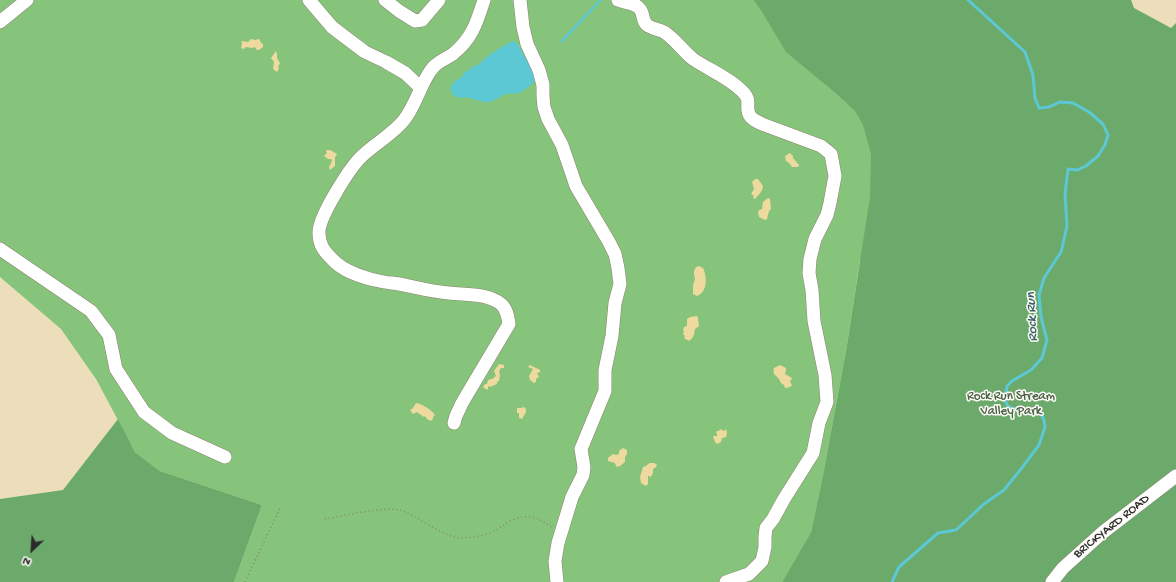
<!DOCTYPE html>
<style>
body{margin:0}
#map{position:relative;width:1176px;height:582px;overflow:hidden;background:#ecdeba;font-family:"Gochi Hand",sans-serif}
canvas{display:block}
.north{position:absolute;left:12px;top:530px;width:40px;height:40px;-webkit-text-stroke:3px #fdfcf7;paint-order:stroke;rotate:205deg;font-size:11px;font-weight:700;line-height:16px;text-align:center;color:#2b2b2b}
.north::after{content:'';display:block;margin:auto;width:14px;height:18px;background:#2b2b2b;clip-path:polygon(50% 0,100% 100%,50% 72%,0 100%)}
</style>
<div id="map">
<canvas width="1176" height="582"></canvas>
<div class="north">N</div>
</div>
<script>
const c = document.querySelector('canvas').getContext('2d');
c.lineJoin = 'round';
function fillPath(path, color) { c.fillStyle = color; c.fill(path, 'evenodd'); }
function strokePath(path, color, width, dash) { c.strokeStyle = color; c.lineWidth = width; c.lineCap = dash ? 'butt' : 'round'; c.setLineDash(dash || []); c.stroke(path); }
function write(font, color, halo, rows, align = 'center') {
  c.font = font + ' "Gochi Hand",sans-serif'; c.lineWidth = 3; c.setLineDash([]); c.textBaseline = 'middle'; c.strokeStyle = halo; c.fillStyle = color; for (const [text, x, y, turn = 0] of rows) {
    c.save(); c.translate(x, y); c.rotate((+turn || 0) * Math.PI / 180); c.textAlign = isNaN(turn) ? turn : align; if (halo) c.strokeText(text, 0, 0); c.fillText(text, 0, 0); c.restore();
  }
}
fillPath(new Path2D(`
 M0,0H753L827,86L848,105L1035,0L875,437L860,260L846,351L823,475L811,532L782,582H234L262,505L160,471L135,452L96,379L61,329L0,277Z`), '#86c47b');
fillPath(new Path2D(`
 M753,0H1131L1134,8L1171,28L1176,23V582H782L811,532L823,475L846,351L870,197L871,154L863,125L855,111L827,86L786,52L761,10Z
 M118,419L135,452L160,471L262,505L234,582H0V499L63,490Z`), '#6caa6b');
fillPath(new Path2D(`
 M251,39L255,40L259,39L260,40L261,43L263,44V47L259,50H257L255,47L252,48L246,47L244,49L241,48L242,43L241,41L248,42Z
 M276,51L277,54V58L280,63L278,67L279,69L277,72L273,69L274,62L271,58Z
 M327,150H330L337,154L336,156L335,157V166L330,170L329,167L332,161L331,159H328L324,156L327,153L326,151Z
 M790,153L793,156V158L799,165L798,167H792L789,163L786,161L785,156Z
 M755,179H758L763,186C762,193 759,194 755,199L753,198L754,196L751,194L754,189L752,182Z
 M768,198L770,199L771,209L769,211L767,219L765,220L759,217L758,212L759,210L762,209L763,202Z
 M699,266L703,268C707,276 708,292 697,296L693,294V285L695,279L694,275V271L696,267Z
 M697,316L698,318L699,326L695,329C694,334 694,338 689,341L684,338L685,336L683,334L684,332L683,330L684,327L687,326V319L690,317Z
 M499,364L504,365V368H501C499,370 499,372 500,375L499,381L497,382V384L490,387L488,386V390L484,388L483,387L485,384H487L488,380L492,379L496,376L494,371Z
 M530,365L540,370V372L537,373L539,377L536,379V382L534,383L530,380L529,376L533,369L528,367Z
 M780,365L786,368V370L785,374L792,378L790,382L792,385L790,387L785,388L784,385L781,383C780,382 780,380 779,379C776,375 772,375 774,368Z
 M416,403C422,404 432,410 435,415L433,417V419L431,421L427,419L425,416L424,417L417,412L413,414L410,410L413,408Z
 M524,407L526,409V412L522,419L519,418V413H517V408H521Z
 M720,429L724,431L726,429L727,433L726,437L722,438L721,442L717,444L715,442L713,436H717V434L716,432L717,431H719Z
 M623,448L627,450V454L625,457V462L620,466L617,467L616,466L615,463L608,461V458L613,454L616,455L619,454V451Z
 M650,463H654L657,465L656,467L653,469V473L651,477L649,476H648V484L646,486L641,483L640,477L643,467L646,466L648,464Z`), '#eeda9e');
fillPath(new Path2D(`
 M599,0H602L562,43L560,41Z
 M513,41L517,43L534,73C536,80 534,84 527,88C524,89 522,92 519,93C515,94 510,93 506,94C500,96 495,101 489,102C477,103 471,95 458,98L452,94L450,88L452,85L456,80L461,78L464,73L476,65H479C484,57 504,45 513,41Z`), '#5cc8d4');
strokePath(new Path2D(`
 M892,582L899,567L938,533L956,530L984,504L1004,490L1021,469L1039,445L1045,427L1044,420L1040,412C1030,409 1022,408 1012,409L1007,405L1005,399L1007,386L1012,381L1031,370L1042,358L1047,340L1041,317L1039,295L1044,278L1061,252L1067,226L1065,194L1068,169L1077,170L1086,166L1098,156L1105,145L1108,135L1103,124L1089,112L1073,103L1060,102L1049,107L1039,108L1035,98L1033,75L1025,52L968,0`), '#5cc8d4', 3);
const minor = new Path2D(`
 M309,0L332,27L345,37L365,52L386,62L405,73L421,88
 M385,0L399,11L415,21L422,20L439,0
 M520,0L523,27L527,44L539,70L543,85V96L544,107L548,119L562,145L576,186L609,242L615,254L618,268L620,284L615,303L612,336L605,370V391L581,449L584,467L583,475L572,497L558,543L555,561L557,582
 M618,0C625,3 636,3 640,9C644,14 642,21 647,25C652,29 659,29 664,32C675,39 683,51 693,59C709,70 728,77 742,91C753,101 744,107 750,116C753,120 758,122 762,124L821,146L831,154L835,176L830,203L827,215L815,239L810,259L809,273L812,290L814,321L825,375L827,402L819,423L813,453L784,499L773,519L766,528L765,537V547L762,561L749,574L726,582
 M0,22L27,0
 M0,249L91,311L109,335L116,369L144,412L172,433L225,457
 M454,423L456,416L462,403L509,324C508,317 507,309 501,304C487,293 466,295 449,293C432,292 415,287 399,284C394,283 389,283 384,282C368,279 343,272 332,259C324,251 319,245 319,233C318,218 349,169 361,157C374,144 392,135 404,120C416,105 420,85 431,70C436,62 446,59 453,54C472,39 477,22 484,0
 M1052,582L1063,568L1102,533L1176,476`);
strokePath(minor, '#8c8472', 14);
strokePath(new Path2D(`
 M325,519C344,516 386,505 403,511C419,517 445,538 461,538C472,538 487,535 496,530C502,527 506,523 512,520C528,513 538,517 551,527
 M245,582L281,506`), '#8c8472', 1.5, [1, 3]);
strokePath(minor, '#fff', 13);
write('13px', '#4b6147', '#fdfcf7', [
 ["Rock Run Stream",1011,397],
 ["Valley Park",1011,412]
]);
write('13px', '#2b2b2b', '#fdfcf7', [
 ["BRICKYARD ROAD",1112,527,-39]
]);
write('italic 14px', '#3c6266', '#fdfcf7', [
 ["Rock Run",1033,317,-93]
]);
</script>
